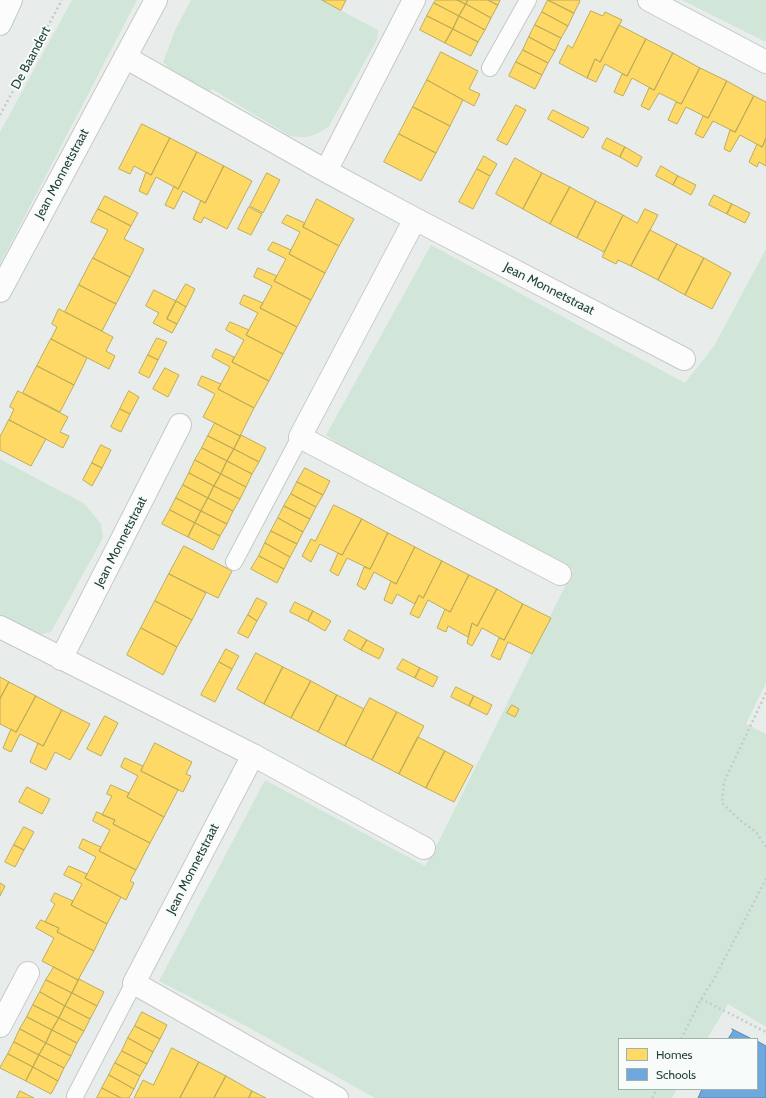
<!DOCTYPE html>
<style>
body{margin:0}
#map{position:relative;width:766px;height:1098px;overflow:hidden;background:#e8edeb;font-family:Cabin,sans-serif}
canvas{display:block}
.legend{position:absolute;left:618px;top:1038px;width:140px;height:52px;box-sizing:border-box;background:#f7fbf9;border:1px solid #a3b1ad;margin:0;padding:5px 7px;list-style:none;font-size:12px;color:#24423a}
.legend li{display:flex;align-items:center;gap:8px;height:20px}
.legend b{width:20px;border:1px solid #a3b1ad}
</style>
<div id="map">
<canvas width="766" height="1098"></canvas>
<ul class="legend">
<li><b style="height:11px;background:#ffd966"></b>Homes</li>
<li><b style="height:11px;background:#6fa8dc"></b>Schools</li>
</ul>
</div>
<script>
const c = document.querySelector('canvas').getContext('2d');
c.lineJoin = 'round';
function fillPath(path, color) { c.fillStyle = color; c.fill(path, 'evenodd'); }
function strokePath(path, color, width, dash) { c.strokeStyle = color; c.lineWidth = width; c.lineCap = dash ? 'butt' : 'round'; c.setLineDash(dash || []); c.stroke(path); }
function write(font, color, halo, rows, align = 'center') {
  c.font = font + ' Cabin,sans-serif'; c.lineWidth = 4; c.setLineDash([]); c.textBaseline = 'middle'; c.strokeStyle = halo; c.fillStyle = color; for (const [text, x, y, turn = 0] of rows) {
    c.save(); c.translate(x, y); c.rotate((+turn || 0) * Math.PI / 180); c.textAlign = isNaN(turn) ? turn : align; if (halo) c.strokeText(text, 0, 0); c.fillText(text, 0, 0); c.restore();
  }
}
fillPath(new Path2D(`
 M72,0H137L0,264V132Z
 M191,0H321L378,30L377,40L329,126C316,136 306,139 290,136L212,89L207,94L171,70L163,62L175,30Z
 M682,0H766V42Z
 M431,245L685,383L714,346L766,249V683L746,724L766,734V1027L728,1004L707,1039H619V1089H677L672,1098H375L246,1026L159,981L265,780L425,866L440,839L573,570L352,454L326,435Z
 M0,459L85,504L101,524L103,538L51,632L37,635L9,623L0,615Z`), '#d1e6d8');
const homes = new Path2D(`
 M322,0H346L341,10Z
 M436,0H457L466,4L459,16L434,3Z
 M457,0H468L466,4Z
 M468,0H488L498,5L491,18L466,4Z
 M488,0H500L498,5Z
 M548,0L574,13L568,26L542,12Z
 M548,0H579L580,1L574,13Z
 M434,3L459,16L453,29L427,16Z
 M466,4L491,18L485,30L459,16Z
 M591,11L603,16L605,12L622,20L600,62L595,59L587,78L559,63L568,45L572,48Z
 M542,12L568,26L561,38L535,25Z
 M427,16L453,29L445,43L420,30Z
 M459,16L485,30L478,42L453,29Z
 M535,25L561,38L555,51L529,37Z
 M619,25L646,39L627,76L605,64L596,82L587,78L595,59L600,62Z
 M453,29L478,42L471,56L445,43Z
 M529,37L555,51L548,63L523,50Z
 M646,39L673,53L654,90L632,78L623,96L614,92L622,74L627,76Z
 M523,50L548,63L542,75L516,62Z
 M441,52L478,71L469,89L480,94L474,106L427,80Z
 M673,53L700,68L681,104L659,93L649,110L641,106L649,88L654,90Z
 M516,62L542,75L535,89L509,76Z
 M700,68L727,81L708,118L686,107L677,124L668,120L676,102L681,104Z
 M427,80L463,100L450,126L413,107Z
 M727,81L754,96L735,132L713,121L703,138L695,134L703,116L708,118Z
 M754,96L766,102V138L762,147L740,135L730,152L724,149L730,130L735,132Z
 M516,105L526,110L507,145L497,140Z
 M413,107L450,126L436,153L399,134Z
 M553,110L589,128L583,138L548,119Z
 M142,124L170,138L151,175L134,166L130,174L119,169Z
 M399,134L436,153L421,181L384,162Z
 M170,138L197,152L178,189L156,177L147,195L139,191L146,172L151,175Z
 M607,138L625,147L620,157L602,148Z
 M766,138V166L759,162L757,167L749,162L757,144L762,147Z
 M625,147L642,157L637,167L620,157Z
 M197,152L224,166L205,203L183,191L174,209L165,205L174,186L178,189Z
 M484,156L497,164L490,176L477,169Z
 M515,158L542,173L523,209L496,194Z
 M224,166L252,181L227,229L204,217L201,223L193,219L201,200L205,203Z
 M661,166L678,176L673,185L656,176Z
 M477,169L490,176L473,209L459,202Z
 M267,173L280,180L263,213L250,206Z
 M542,173L570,187L550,224L523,209Z
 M678,176L696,185L691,195L673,185Z
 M570,187L596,201L577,238L550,224Z
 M714,195L732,204L727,214L709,205Z
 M105,196L138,213L131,226L98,209Z
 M317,199L354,219L339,246L303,227Z
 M596,201L623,215L604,252L577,238Z
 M732,204L750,213L745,223L727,214Z
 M249,207L262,214L251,235L238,229Z
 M98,209L131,226L124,239L144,249L130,277L93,258L108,230L91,222Z
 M645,209L658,215L631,266L618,260L616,264L602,257L623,215L637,223Z
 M287,215L305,223L303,227L339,246L325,273L289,254L300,232L282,223Z
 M650,230L677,244L658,280L631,266Z
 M273,242L291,250L289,254L325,273L311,300L274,281L286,259L268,250Z
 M677,244L704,258L685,295L658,280Z
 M93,258L130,277L116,304L79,285Z
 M704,258L731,273L712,309L685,295Z
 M258,268L277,276L274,281L311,300L297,327L260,308L272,286L254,277Z
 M186,284L195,289L186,307L176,301Z
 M79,285L116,304L102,331L65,312Z
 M154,290L176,301L167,319L177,324L172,333L153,323L159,313L146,306Z
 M244,295L263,303L260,308L297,327L283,354L246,335L258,313L240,304Z
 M176,301L186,307L177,324L167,319Z
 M59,309L113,337L106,351L115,356L109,369L51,339L57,327L52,324Z
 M230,322L249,330L246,335L283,354L269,381L232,362L244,340L226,330Z
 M157,338L167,342L158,360L148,355Z
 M51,339L87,358L74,385L37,366Z
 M216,349L234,357L232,362L269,381L254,408L218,389L230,367L212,357Z
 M148,355L158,360L149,378L139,373Z
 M37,366L74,385L60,412L23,393Z
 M165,368L179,375L168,397L153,389Z
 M202,376L221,384L218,389L254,408L240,436L203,417L215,394L198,385Z
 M18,391L68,417L60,432L69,436L63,448L9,420L14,409L10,407Z
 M129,391L139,397L130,414L120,409Z
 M120,409L130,414L121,432L111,427Z
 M9,420L46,439L31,466L0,450V437Z
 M215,423L240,436L241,435L234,449L208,436Z
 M241,435L266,448L259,462L234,449Z
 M208,436L234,449L227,461L202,448Z
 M101,445L111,450L102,468L92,463Z
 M202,448L227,461L221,474L195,460Z
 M234,449L259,462L252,474L227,461Z
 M195,460L221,474L214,486L189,473Z
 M227,461L252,474L246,487L221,474Z
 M92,463L102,468L92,486L83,480Z
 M305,468L330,481L323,495L297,482Z
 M189,473L214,486L208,498L183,485Z
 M221,474L246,487L240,499L214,486Z
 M297,482L323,495L316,507L291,494Z
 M183,485L208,498L201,511L176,498Z
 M214,486L240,499L233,511L208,498Z
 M291,494L316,507L310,519L284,506Z
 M176,498L201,511L195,523L170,510Z
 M208,498L233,511L227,524L201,511Z
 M334,505L362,519L342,555L320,544L311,562L302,556L311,539L315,541Z
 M284,506L310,519L303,532L278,518Z
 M170,510L195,523L188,537L162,524Z
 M201,511L227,524L220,536L195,523Z
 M278,518L303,532L297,544L271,531Z
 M362,519L388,533L370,569L347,558L338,576L330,571L338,553L342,555Z
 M195,523L220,536L213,550L188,537Z
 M271,531L297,544L290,557L265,543Z
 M388,533L415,547L396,584L374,572L365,590L357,585L364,567L370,569Z
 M265,543L290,557L284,569L259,556Z
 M184,546L232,571L218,598L169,574Z
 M415,547L442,561L423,598L419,595L415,604L397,594L392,604L384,600L391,581L396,584Z
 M259,556L284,569L277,583L251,569Z
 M442,561L469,575L450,612L428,600L419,618L410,614L419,595L423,598Z
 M169,574L206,593L192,620L155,601Z
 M469,575L497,589L477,626L472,623L468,637L448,626L446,632L437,628L445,609L450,612Z
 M497,589L523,604L504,640L482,628L472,646L467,643L472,623L477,626Z
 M257,598L267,603L257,621L248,615Z
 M155,601L192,620L177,647L141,628Z
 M295,602L313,611L308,621L290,612Z
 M523,604L551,618L532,654L508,642L500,660L491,656L499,638L504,640Z
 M313,611L331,621L325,631L308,621Z
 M248,615L257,621L248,638L238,633Z
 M141,628L177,647L163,675L127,655Z
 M349,630L367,640L361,650L344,640Z
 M367,640L384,649L379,659L361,650Z
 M226,649L239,656L232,669L219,662Z
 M256,653L283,667L264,704L237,689Z
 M403,659L420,668L415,678L397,669Z
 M219,662L232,669L215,702L201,695Z
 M283,667L311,681L291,718L264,704Z
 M420,668L438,677L433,687L415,678Z
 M0,677L9,682L0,699Z
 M311,681L337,695L318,732L291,718Z
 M9,682L36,696L16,732L0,724V699Z
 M456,687L474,696L469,706L451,697Z
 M337,695L364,709L345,746L318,732Z
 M36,696L62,710L43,746L20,734L11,752L3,748L11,729L16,732Z
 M474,696L492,705L487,715L469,706Z
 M370,698L397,712L372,760L345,746Z
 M512,705L519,709L515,717L507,713Z
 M62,710L90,724L70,760L55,752L46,770L30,762L38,743L43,746Z
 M397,712L424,726L399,774L372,760Z
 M105,716L118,723L101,756L87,749Z
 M418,737L445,751L426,788L399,774Z
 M155,743L192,762L186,774L191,776L183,792L141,771Z
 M445,751L473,766L454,802L426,788Z
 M125,758L143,766L141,771L178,790L164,817L127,797L138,776L121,767Z
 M111,785L129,793L127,797L164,817L150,843L113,824L115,820L102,815L112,796L107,794Z
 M27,787L50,799L42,814L19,802Z
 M97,812L115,820L113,824L150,843L136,870L99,851L110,830L93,821Z
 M24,827L34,832L24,850L14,845Z
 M83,839L101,847L99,851L136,870L130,881L134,883L126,900L85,878L96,857L79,848Z
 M14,845L24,850L15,867L5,862Z
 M69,866L87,874L85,878L121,897L107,924L71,905L82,884L64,875Z
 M0,883L5,886L0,896Z
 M55,893L73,901L71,905L107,924L94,951L57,932L59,928L45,922L55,904L51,901Z
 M41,920L59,928L57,932L94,951L78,980L42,961L54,938L36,928Z
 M54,967L78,980L79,979L72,993L46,980Z
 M79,979L104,992L97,1006L72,993Z
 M46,980L72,993L65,1006L40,992Z
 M40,992L65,1006L59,1018L33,1005Z
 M72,993L97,1006L90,1019L65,1006Z
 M33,1005L59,1018L52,1030L27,1017Z
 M65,1006L90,1019L84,1031L59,1018Z
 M142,1012L167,1025L160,1039L135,1026Z
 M27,1017L52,1030L46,1043L20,1029Z
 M59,1018L84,1031L77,1043L52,1030Z
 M135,1026L160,1039L153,1052L128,1038Z
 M20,1029L46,1043L39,1055L14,1042Z
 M52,1030L77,1043L71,1056L46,1043Z
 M128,1038L153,1052L147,1064L122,1051Z
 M14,1042L39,1055L33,1067L8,1054Z
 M46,1043L71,1056L64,1068L39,1055Z
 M172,1048L199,1062L180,1098H134L143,1080L153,1085Z
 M122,1051L147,1064L140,1076L115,1063Z
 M8,1054L33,1067L26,1081L0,1068Z
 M39,1055L64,1068L58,1081L33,1067Z
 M199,1062L226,1076L214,1098H180Z
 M115,1063L140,1076L134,1089L109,1075Z
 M33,1067L58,1081L51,1094L26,1081Z
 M109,1075L134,1089L129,1098H121L102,1088Z
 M226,1076L252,1091L249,1098H214Z
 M102,1088L121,1098H97Z
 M20,1091L34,1098H17Z
 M252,1091L266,1098H249Z`);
fillPath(homes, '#ffd966');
strokePath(homes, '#bdac59', 1);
const schools = new Path2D(`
 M732,1029L752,1039H728L733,1031Z
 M757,1041L766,1046V1098H698L702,1089H757Z`);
fillPath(schools, '#6fa8dc');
strokePath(schools, '#5889ab', 1);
const lane = new Path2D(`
 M490,68L528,0
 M234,562L300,437
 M75,1096L134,983`);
const street = new Path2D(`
 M649,0L766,62
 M125,57L326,171L415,219L684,359
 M326,171L414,0
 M415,219L300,437L560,574
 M0,291L156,0
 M0,627L253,755L134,983L337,1098
 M61,659L180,425
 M253,755L424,848
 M0,1026L28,973`);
const secondary = new Path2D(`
 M0,24L11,0`);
strokePath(lane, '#c5cac8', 18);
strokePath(street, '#c5cac8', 24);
strokePath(secondary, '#c3cbc8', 24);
strokePath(new Path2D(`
 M0,115L62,0
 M766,693L724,782L722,803L741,821L756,832L766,847
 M701,999L766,1032
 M681,1039L701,999L714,979L766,879
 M652,1098L657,1089`), '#c3ccca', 2.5, [2, 3]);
strokePath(lane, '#fcfcfc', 16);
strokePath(street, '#fcfcfc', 22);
strokePath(secondary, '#fcfcfc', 22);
write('13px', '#24423a', '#f7fbf9', [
 ["De Baandert",31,58,-62],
 ["Jean Monnetstraat",62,174,-62],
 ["Jean Monnetstraat",549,289,27],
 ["Jean Monnetstraat",121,542,-63],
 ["Jean Monnetstraat",193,869,-63]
]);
</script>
